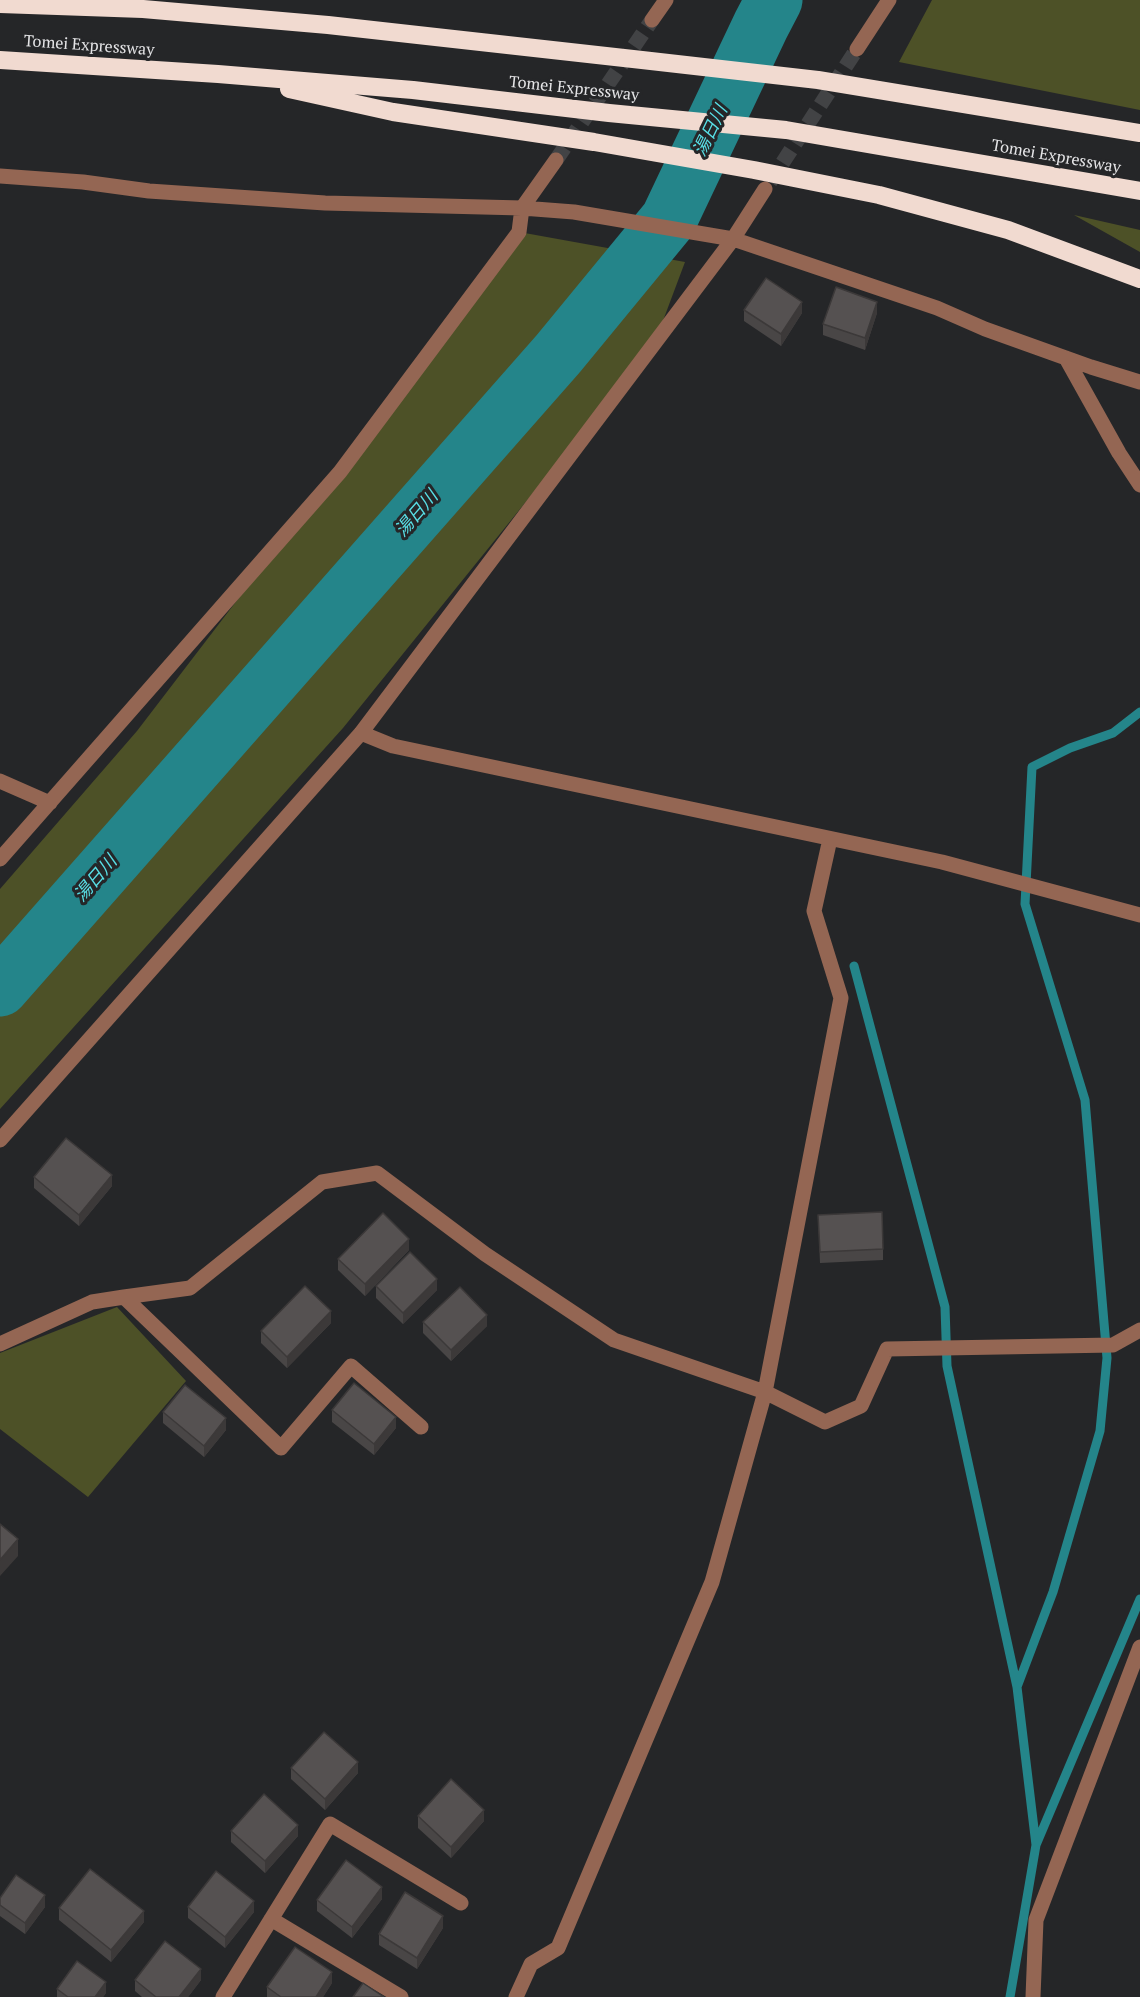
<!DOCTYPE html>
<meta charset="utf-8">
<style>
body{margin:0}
canvas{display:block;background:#252628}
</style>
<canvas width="1140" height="1997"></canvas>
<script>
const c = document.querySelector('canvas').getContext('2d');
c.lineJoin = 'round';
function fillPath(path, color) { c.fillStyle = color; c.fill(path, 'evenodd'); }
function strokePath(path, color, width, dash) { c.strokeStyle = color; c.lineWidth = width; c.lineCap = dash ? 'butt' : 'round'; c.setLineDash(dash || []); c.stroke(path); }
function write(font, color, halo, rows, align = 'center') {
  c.font = font + ' "PT Serif","Noto Sans JP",serif'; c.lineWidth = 6; c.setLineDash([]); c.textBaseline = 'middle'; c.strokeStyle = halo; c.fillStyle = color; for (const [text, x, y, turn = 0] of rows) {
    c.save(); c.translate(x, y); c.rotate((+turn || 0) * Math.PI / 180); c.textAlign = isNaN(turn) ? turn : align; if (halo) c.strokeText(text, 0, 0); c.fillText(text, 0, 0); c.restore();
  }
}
fillPath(new Path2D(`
 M932,0H1140V110L899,62Z
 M1074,215L1140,230V252Z
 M519,232L685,262L655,342L343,728L0,1109V889L137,731Z
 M117,1307L186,1381L88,1497L0,1429V1353Z`), '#4d5127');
strokePath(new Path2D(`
 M854,966L945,1307L947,1366L1017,1687L1036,1845
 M1017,1687L1053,1592L1100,1431L1107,1358L1085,1100L1025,904L1032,767L1070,748L1113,733L1140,712
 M1010,1997L1036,1845L1140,1599`), '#24858a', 9);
strokePath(new Path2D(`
 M0,988L558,354L669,219L761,25L774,0`), '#24858a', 57);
strokePath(new Path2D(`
 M556,160L652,20
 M770,182L857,49`), '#424345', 15, [15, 8]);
strokePath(new Path2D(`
 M652,20L666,0
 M857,49L889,0
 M0,176L83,182L149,191L325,203L522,208L574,212L733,239L361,733L0,1140
 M765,189L733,239L937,308L985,329L1091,367L1140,382
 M1066,358L1119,453L1140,485
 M361,733L393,746L942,862L1140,915
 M0,781L50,803
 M0,859L340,472L519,232L522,208L556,160
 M124,1297L190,1288L322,1182L377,1173L485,1254L614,1340L765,1392L825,1422L861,1406L887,1349L1113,1345L1140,1330
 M0,1344L92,1302L124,1297L281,1448L351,1366L421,1427
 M271,1919L401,1997
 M223,1997L330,1824L461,1903
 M516,1997L531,1964L558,1948L712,1582L765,1392L841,998L814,911L830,839
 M1033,1997L1036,1920L1140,1647`), '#946653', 15);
strokePath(new Path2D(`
 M0,4L143,9L328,25L642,60L818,80L1140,133
 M0,60L218,74L413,90L609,113L786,130L1140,191
 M289,89L393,112L594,142L754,170L879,195L1008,230L1140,279`), '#f1dad0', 18);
fillPath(new Path2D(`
 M744,310L802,313L781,346L744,321Z
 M877,313L865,350L823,335V324Z
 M34,1177L112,1186L79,1226L34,1188Z
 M818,1215L883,1249V1260L820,1263Z
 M409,1250L365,1296L338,1270V1259Z
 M376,1286L437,1290L403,1324L376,1298Z
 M423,1322L487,1326L451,1361L423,1333Z
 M331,1323L287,1368L261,1343V1331Z
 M332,1410L396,1428L374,1455L332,1422Z
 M163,1412L226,1430L204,1457L163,1423Z
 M291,1768L358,1773L325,1810L291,1779Z
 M418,1816L484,1821L451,1858L418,1828Z
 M231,1831L298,1836L265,1873L231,1842Z
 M0,1898L45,1907L25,1934L0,1916Z
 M382,1899L352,1938L317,1911V1900Z
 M188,1907L254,1912L225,1948L188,1918Z
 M59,1908L144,1922L111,1962L59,1920Z
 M443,1928L417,1969L379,1945V1934Z
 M135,1980H201L188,1997H142L135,1991Z
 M332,1983L323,1997H267V1987Z
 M57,1989L106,1993L103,1997H57Z`), '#494646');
fillPath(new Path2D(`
 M802,302V313L781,346V334Z
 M877,302V313L865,350V338Z
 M112,1175V1186L79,1226V1215Z
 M409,1239V1250L365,1296V1284Z
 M437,1279V1290L403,1324V1313Z
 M331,1311V1323L287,1368V1357Z
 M487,1315V1326L451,1361V1350Z
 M396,1417V1428L374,1455V1444Z
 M226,1418V1430L204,1457V1446Z
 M18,1539V1556L0,1576V1560Z
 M358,1762V1773L325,1810V1799Z
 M484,1810V1821L451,1858V1847Z
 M298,1825V1836L265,1873V1861Z
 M382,1887V1899L352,1938V1927Z
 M45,1895V1907L25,1934V1923Z
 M254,1901V1912L225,1948V1937Z
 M144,1911V1922L111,1962V1950Z
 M443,1916V1928L417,1969V1958Z
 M201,1969V1980L188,1997H179Z
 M332,1972V1983L323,1997H316Z
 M106,1982V1993L103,1997H95Z`), '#3c3939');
const building = new Path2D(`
 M766,278L802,302L781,334L744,310Z
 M836,287L877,302L865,338L823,324Z
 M66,1138L112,1175L79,1215L34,1177Z
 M882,1212L883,1249L820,1252L818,1215Z
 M383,1213L409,1239L365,1284L338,1259Z
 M410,1252L437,1279L403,1313L376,1286Z
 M305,1286L331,1311L287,1357L261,1331Z
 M460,1287L487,1315L451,1350L423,1322Z
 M354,1383L396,1417L374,1444L332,1410Z
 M185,1385L226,1418L204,1446L163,1412Z
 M0,1524L18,1539L0,1560Z
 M324,1732L358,1762L325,1799L291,1768Z
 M451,1779L484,1810L451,1847L418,1816Z
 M264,1794L298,1825L265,1861L231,1831Z
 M346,1860L382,1887L352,1927L317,1900Z
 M90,1869L144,1911L111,1950L59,1908Z
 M216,1871L254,1901L225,1937L188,1907Z
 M16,1875L45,1895L25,1923L0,1905V1898Z
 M405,1892L443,1916L417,1958L379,1934Z
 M165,1941L201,1969L179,1997H156L135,1980Z
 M295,1947L332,1972L316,1997H281L267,1987Z
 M77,1961L106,1982L95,1997H68L57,1989Z
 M363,1983L384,1997H353Z`);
fillPath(building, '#555151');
strokePath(building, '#3c3939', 1.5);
write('16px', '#e5e5e7', '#252628', [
 ["Tomei Expressway",89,46,4],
 ["Tomei Expressway",574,89,6],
 ["Tomei Expressway",1056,157,10]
]);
write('italic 18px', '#58dee5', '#252628', [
 ["湯日川",711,131,-64],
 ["湯日川",417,514,-49],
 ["湯日川",96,879,-49]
]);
</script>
